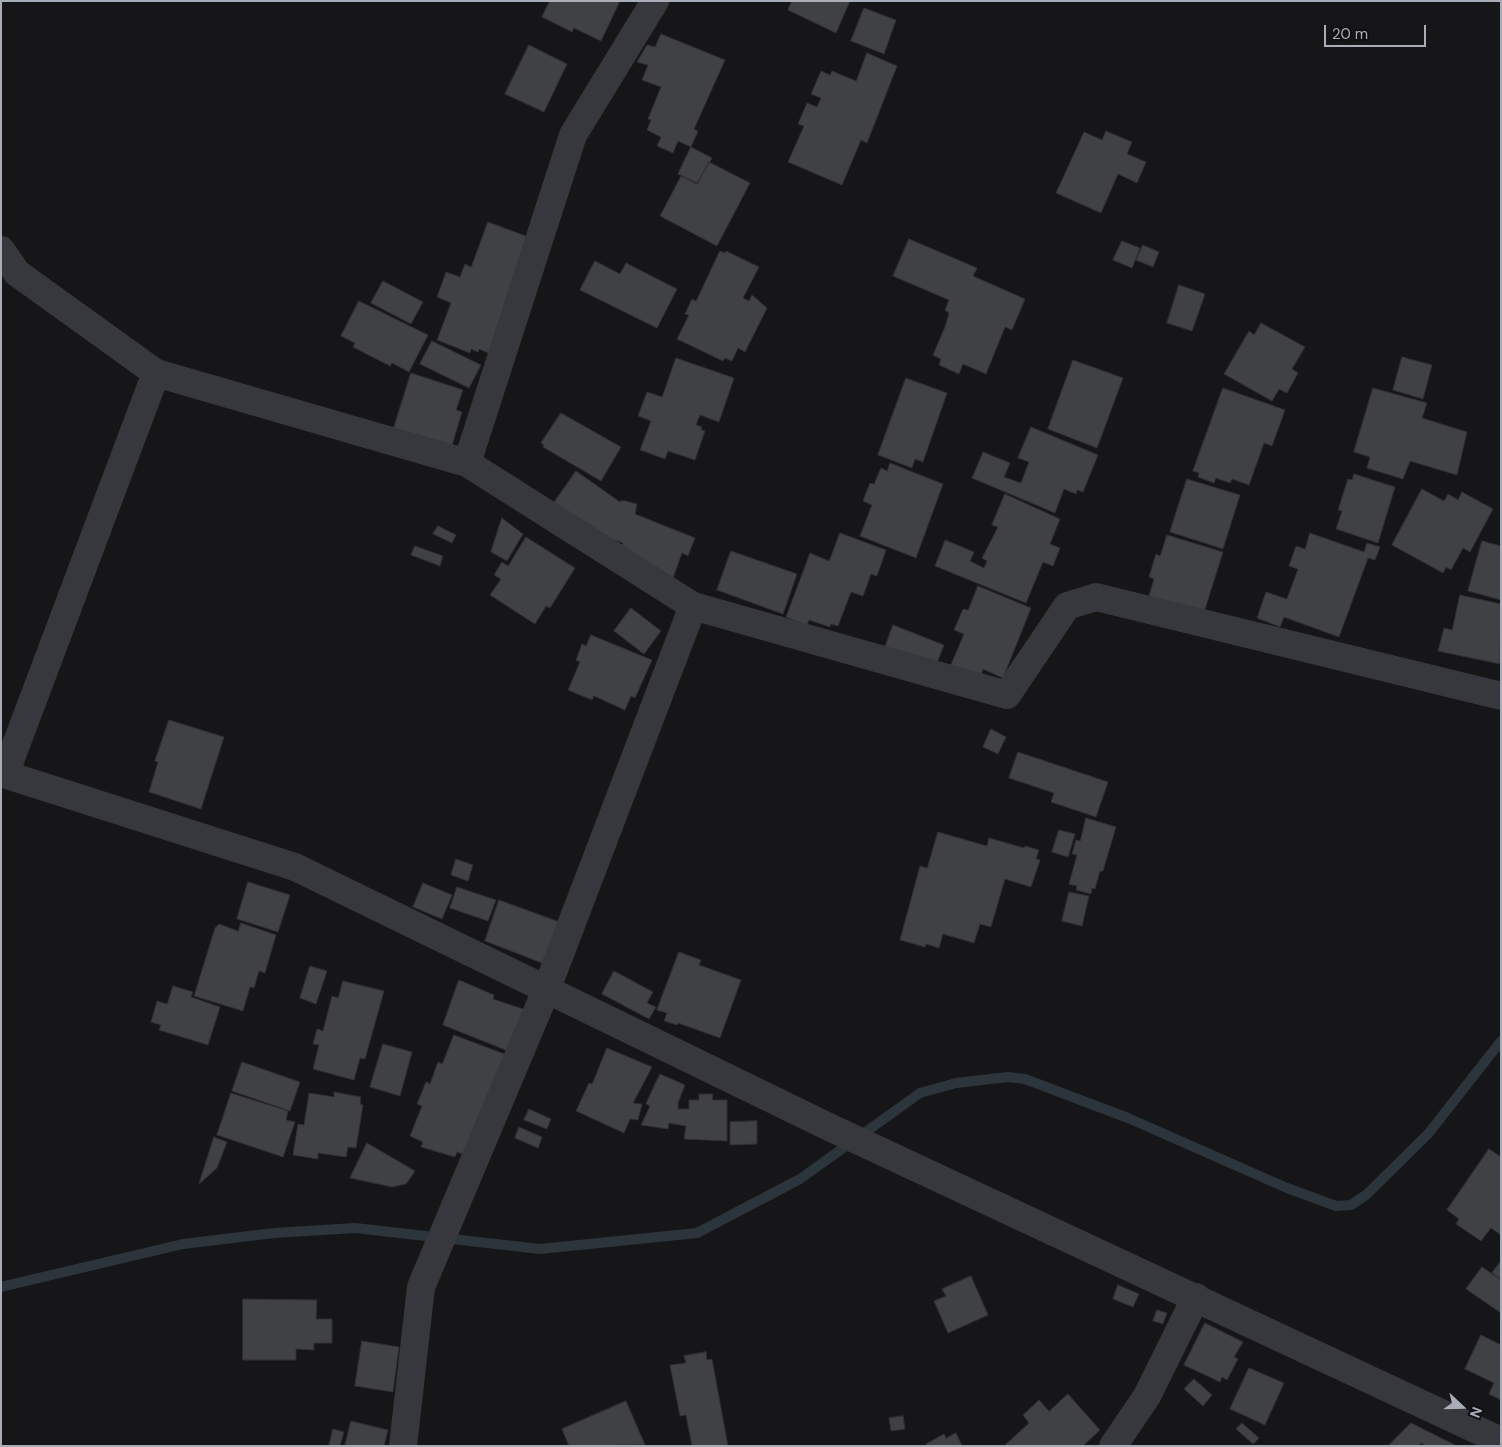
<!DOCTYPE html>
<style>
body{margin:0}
#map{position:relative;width:1502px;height:1447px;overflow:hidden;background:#161618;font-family:"DM Sans",sans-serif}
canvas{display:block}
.frame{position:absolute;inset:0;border:2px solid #a8adb8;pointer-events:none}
.north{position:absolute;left:1437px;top:1382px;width:50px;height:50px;-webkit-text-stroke:4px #111113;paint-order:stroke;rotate:111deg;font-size:14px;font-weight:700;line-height:20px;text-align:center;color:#a8adb8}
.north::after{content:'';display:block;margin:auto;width:18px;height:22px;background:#a8adb8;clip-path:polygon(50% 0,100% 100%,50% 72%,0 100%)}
.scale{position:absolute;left:1324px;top:25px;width:102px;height:22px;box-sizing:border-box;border:2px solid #a8adb8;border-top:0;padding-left:6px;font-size:15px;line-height:18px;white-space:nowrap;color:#a8adb8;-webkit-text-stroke:4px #111113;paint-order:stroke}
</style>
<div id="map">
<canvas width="1502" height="1447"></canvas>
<div class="frame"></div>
<div class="north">N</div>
<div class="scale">20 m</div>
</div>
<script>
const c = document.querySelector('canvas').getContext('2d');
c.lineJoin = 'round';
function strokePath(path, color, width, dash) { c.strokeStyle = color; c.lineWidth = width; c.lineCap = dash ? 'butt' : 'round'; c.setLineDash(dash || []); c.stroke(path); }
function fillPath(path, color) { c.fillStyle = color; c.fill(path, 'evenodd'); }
strokePath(new Path2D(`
 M1,1287L183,1244L274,1233L355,1228L540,1249L697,1233L800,1179L920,1093L956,1083L1008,1077L1025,1079L1128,1118L1287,1188L1336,1206L1351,1205L1366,1195L1428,1134L1501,1041`), '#2c353c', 10);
const building = new Path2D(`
 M550,1H620L601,41L574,28L572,32L542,17Z
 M792,1H850L836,33L788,10Z
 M864,8L896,20L884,54L851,41Z
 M661,34L725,60L694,129L698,131L691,147L678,141L673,153L657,146L661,137L647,130L651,120L648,119L661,87L642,80L648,65L637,62L647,45L655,47Z
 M529,45L567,64L544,112L505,94Z
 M867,53L897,66L867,143L861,140L842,185L788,162L804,126L798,124L807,103L817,107L821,98L811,94L821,71L830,75L832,71L856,81Z
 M1106,131L1132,142L1127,154L1146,162L1137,183L1118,174L1101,213L1056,193L1084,132L1102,140Z
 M691,147L712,158L697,183L678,174Z
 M709,162L750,183L717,246L660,216L681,176L697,184Z
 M488,222L539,241L493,355L479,349L478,352L471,349L470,353L437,340L451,303L437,297L446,272L460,277L465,264L471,267Z
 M909,239L977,268L973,276L1025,299L1012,330L1005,327L986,374L963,364L959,374L939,365L941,359L933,355L945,327L949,313L945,310L949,300L893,276Z
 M1122,241L1140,248L1132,268L1113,260Z
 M1143,245L1159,252L1153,267L1136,260Z
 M720,251L725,253L726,251L759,267L743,298L749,301L752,295L767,308L745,352L738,348L732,361L725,358L723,361L677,339L689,315L685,314L692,299L696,301Z
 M595,261L620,274L626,263L677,289L657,328L580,290Z
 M383,281L423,302L411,324L371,303Z
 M1179,285L1205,294L1192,331L1167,323Z
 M359,301L428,335L409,372L392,363L390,366L353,347L355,343L341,336Z
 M1261,323L1305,347L1292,369L1298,373L1287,393L1279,389L1272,401L1224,374L1249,331L1254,335Z
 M432,341L481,365L469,388L420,364Z
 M1402,357L1432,365L1423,399L1393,390Z
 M676,358L734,378L719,422L700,415L696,425L702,427L701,430L705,431L695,460L668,451L665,459L640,450L651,421L638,416L647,392L662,397Z
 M1073,360L1123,378L1097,448L1048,429Z
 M411,373L463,390L456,410L462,412L450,452L392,434Z
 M906,378L947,393L923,462L915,459L912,468L878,455Z
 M1223,388L1285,410L1272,446L1264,443L1249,485L1232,479L1230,483L1216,478L1214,483L1198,477L1199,473L1193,471Z
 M1373,388L1427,403L1422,418L1467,432L1457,475L1410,461L1403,479L1367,468L1370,457L1354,452Z
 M561,413L621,447L601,481L543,447L544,445L541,443Z
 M1031,427L1098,455L1083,492L1077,490L1076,494L1064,489L1055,513L972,478L983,452L1010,463L1004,477L1021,483L1029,462L1018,458Z
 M890,463L943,484L916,558L860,536L872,505L863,501L870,483L874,484L881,468L887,471Z
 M576,471L620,502L622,500L637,504L635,514L695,538L688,556L682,553L673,578L619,557L623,543L598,535L549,510Z
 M1354,474L1395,487L1378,543L1336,529L1342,511L1338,510L1348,479L1352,480Z
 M1187,479L1240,495L1223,549L1170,532Z
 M1422,489L1444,501L1448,494L1458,500L1462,492L1493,509L1470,552L1463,548L1451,570L1446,567L1443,573L1392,545Z
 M1005,494L1060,519L1050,544L1060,548L1053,566L1043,562L1026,603L935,566L945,540L974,552L970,561L984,568L987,561L982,558L998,527L992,525Z
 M502,518L523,534L507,561L491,552Z
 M438,526L456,535L452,543L433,534Z
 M840,533L886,550L877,576L871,574L863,596L851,592L838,626L831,624L830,627L809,620L807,625L786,617L810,553L829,561Z
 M1310,533L1364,552L1367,543L1380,547L1375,560L1368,558L1339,637L1284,617L1280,627L1257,618L1266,592L1287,599L1298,569L1289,566L1296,546L1305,549Z
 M1167,535L1223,552L1200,625L1144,613L1154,579L1149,577L1156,554L1160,556Z
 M526,537L575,568L550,608L546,606L535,624L490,595L501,579L494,575L502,562L508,566Z
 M1482,541L1501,546V600L1468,591Z
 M415,546L443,556L440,566L411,555Z
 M731,551L797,574L783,614L717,590Z
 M978,586L1031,608L1003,678L983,669L980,678L950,667L964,634L954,630L963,609L968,610Z
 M1460,595L1501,604L1500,664L1438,651L1444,628L1452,630Z
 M631,608L661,631L644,654L614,631Z
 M893,625L944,645L932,675L882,656Z
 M591,635L652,660L635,698L631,696L625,710L594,696L592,700L568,690L580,662L576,660L582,644L586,646Z
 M169,720L224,737L201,809L149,792L158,762L155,761Z
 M991,729L1006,737L998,754L983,747Z
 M1018,752L1108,782L1096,817L1051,802L1054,793L1009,778Z
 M1086,818L1116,827L1103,871H1100L1095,889L1092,888L1091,894L1076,890L1077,886L1069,884L1077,855L1072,854L1076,840L1080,841Z
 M1059,830L1075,834L1068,857L1052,852Z
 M938,832L987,846L989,838L1024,848L1025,846L1039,850L1036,859L1040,860L1031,887L1005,879L991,927L980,924L974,943L943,934L939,948L926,944L925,947L900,940L920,866L927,868Z
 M456,859L473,865L468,881L451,875Z
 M248,882L290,895L278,932L237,919Z
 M423,883L452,895L442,919L413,907Z
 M457,887L496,900L488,921L450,908Z
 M1069,892L1089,896L1082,926L1062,921Z
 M499,900L565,924L555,968L485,941Z
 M241,923L276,935L265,973L259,971L254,988L250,987L243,1011L194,996L215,928L219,924L238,931Z
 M679,952L701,960L699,965L741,980L720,1038L678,1023L677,1025L664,1021L667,1013L657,1010Z
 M310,966L327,971L316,1004L300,998Z
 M614,971L653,992L647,1003L656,1007L649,1019L602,994Z
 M459,980L494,995L493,999L526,1010L518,1055L443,1025Z
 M343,981L384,991L365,1059L360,1058L354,1080L313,1069L319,1045L313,1044L317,1029L323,1031L332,996L338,998Z
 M173,986L193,992L191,997L220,1007L208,1045L159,1030L161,1025L151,1022L157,1001L167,1004Z
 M454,1035L515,1058L465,1155L457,1152L455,1157L421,1147L423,1142L410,1136L422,1106L417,1104L426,1082L430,1084L438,1062L442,1064Z
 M383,1044L412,1052L400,1096L370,1087Z
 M607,1048L652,1067L633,1103L642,1104L638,1120L630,1119L624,1133L576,1111L589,1083L592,1084Z
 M242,1062L300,1082L290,1111L232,1091Z
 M660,1074L685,1085L678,1103V1109H689V1100H699V1094H713L712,1100H727V1141L684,1139L686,1126L669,1123L668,1129L641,1125L650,1106L646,1104Z
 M334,1092L361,1097L360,1104L363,1105L356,1148L348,1147L346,1157L318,1153V1159L293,1155L298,1124L304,1125L309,1093L334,1097Z
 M231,1093L288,1111L286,1120L295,1122L283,1157L217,1135Z
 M529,1109L551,1119L547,1129L524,1120Z
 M757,1121V1144L730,1145V1122Z
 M519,1127L542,1137L538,1148L515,1138Z
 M214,1137L227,1142L217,1168L199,1184Z
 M367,1143L415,1171L406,1184L392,1187L350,1178Z
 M1489,1149L1501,1157V1235L1491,1228L1481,1241L1456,1224L1459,1219L1447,1210Z
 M1501,1261V1279L1492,1273Z
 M1482,1267L1501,1280V1313L1466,1289Z
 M971,1276L988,1315L948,1333L934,1301L946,1296L942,1289Z
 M1118,1285L1139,1294L1133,1307L1113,1299Z
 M243,1299L317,1300L316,1319H332V1343H314V1350L296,1349V1360H243Z
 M1157,1310L1167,1313L1163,1324L1153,1321Z
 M1205,1323L1243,1342L1234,1357L1238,1359L1227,1380L1222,1377L1220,1382L1184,1365Z
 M1481,1335L1501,1345V1400L1489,1394L1494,1383L1465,1369Z
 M362,1341L399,1347L393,1392L355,1386Z
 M706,1352L707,1360L712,1359L728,1446H692L686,1415L680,1416L670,1365L686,1363L684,1356Z
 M1249,1368L1284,1383L1265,1425L1230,1409Z
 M1194,1379L1212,1395L1203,1406L1184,1389Z
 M1068,1394L1100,1430L1083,1446H1004L1029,1423L1023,1415L1039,1400L1049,1411Z
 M626,1401L645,1445L569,1446L562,1429Z
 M903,1416L905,1429L891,1431L889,1418Z
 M351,1421L388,1430L384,1446H345Z
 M1242,1423L1259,1438L1253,1444L1236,1429Z
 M1411,1423L1457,1446H1426L1421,1443L1419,1446H1388Z
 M333,1429L344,1432L340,1446H329Z
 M956,1433L962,1446H927L926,1444L944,1434L946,1438Z`);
fillPath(building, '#404145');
strokePath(building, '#303034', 1);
strokePath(new Path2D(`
 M1,250L17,273L156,373
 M467,463L573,135L655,1
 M1,773L295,867L829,1127L1501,1441
 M5,774L156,373L467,463L693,606L1007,695L1067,606L1096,597L1501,696
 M403,1446L421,1287L547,988L693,606
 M1113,1446L1147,1396L1196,1297`), '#37383d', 28);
</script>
